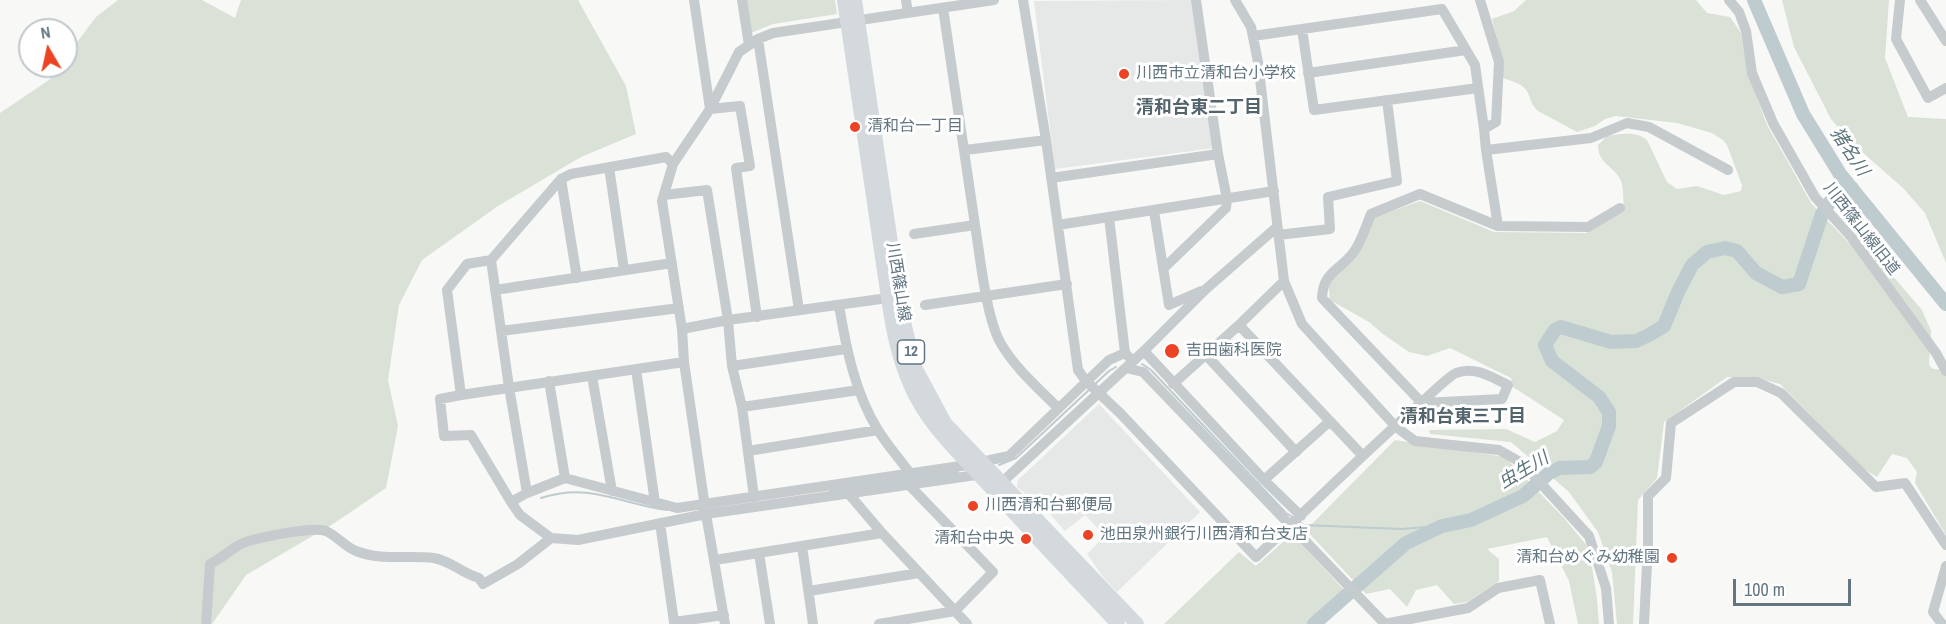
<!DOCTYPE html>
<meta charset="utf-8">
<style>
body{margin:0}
#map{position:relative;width:1946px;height:624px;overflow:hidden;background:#f8f8f6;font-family:"Archivo Narrow",sans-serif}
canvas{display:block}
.north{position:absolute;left:18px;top:18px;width:60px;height:60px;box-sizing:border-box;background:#fff;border:2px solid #c0c8cd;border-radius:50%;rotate:351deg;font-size:16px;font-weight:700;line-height:24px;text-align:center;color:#627682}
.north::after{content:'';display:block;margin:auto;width:21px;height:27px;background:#eb4323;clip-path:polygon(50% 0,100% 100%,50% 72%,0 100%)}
.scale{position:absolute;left:1733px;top:579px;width:118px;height:27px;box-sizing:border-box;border:3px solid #627682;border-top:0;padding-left:8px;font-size:18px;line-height:21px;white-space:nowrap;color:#627682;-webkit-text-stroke:4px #fff;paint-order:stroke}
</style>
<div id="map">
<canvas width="1946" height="624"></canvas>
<div class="north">N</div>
<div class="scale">100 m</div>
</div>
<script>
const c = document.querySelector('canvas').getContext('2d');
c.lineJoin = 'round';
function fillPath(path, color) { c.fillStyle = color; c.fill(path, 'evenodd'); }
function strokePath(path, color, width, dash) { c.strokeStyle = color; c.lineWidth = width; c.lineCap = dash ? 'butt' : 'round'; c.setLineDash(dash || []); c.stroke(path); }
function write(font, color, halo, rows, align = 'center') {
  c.font = font + ' "Archivo Narrow","Noto Sans JP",sans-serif'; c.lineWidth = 6; c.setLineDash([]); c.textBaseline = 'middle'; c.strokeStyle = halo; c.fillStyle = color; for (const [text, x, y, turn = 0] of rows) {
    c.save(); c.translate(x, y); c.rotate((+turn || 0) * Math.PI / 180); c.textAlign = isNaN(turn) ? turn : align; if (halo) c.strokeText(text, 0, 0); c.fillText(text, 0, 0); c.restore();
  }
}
fillPath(new Path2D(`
 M1193,0L1215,148L1055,169L1034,1Z
 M1099,404L1200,512L1117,592L1104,578L1087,554L1105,536L1085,515L1065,531L1049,513L1017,487L1018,480Z`), '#e6e8e7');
fillPath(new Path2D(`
 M118,0H202L235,18L241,0H578L626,86L636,134L581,157L498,206L422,260L399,305L388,380L398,426L386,488L333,524L246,575L212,624H0V113L49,80L59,66H66V57L96,17Z
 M746,0H835L837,14L773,24L751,33Z
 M1526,0H1696L1707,13L1730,17L1741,33L1747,71L1767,125L1811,203L1848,242L1872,252L1922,310L1931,331L1929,365L1933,369L1946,370V535L1915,483L1917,472L1907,458L1892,454L1877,477L1863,468L1780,384L1753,377H1727L1664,422L1657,478L1638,500L1633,624H1617L1612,572L1598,532L1569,492L1511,442L1430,434L1429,430L1506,429L1535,442L1557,431L1564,420L1513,387L1511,378L1450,348L1427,356L1409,352L1383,334L1369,322L1330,300L1328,282L1375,217L1420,201L1494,232L1586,233L1624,210C1623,201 1624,189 1621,181C1615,166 1598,165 1598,145L1607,136C1621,134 1636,131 1647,140L1667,182L1677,189L1697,186L1724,195L1741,191L1742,185L1727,145L1723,140L1712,133L1677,123L1616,116L1605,119L1595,126L1577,132L1538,111C1532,106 1531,100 1528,93C1523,83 1512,81 1502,78V60L1492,19L1514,11Z
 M1782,0H1889L1885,58L1908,117L1946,119V263L1925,213L1903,188L1853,144L1831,119L1794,47Z
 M1395,440L1505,457L1564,518L1589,548L1597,599L1599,624H1578L1569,581L1547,537L1487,549L1499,559V581L1467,602L1454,604L1437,585L1416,590L1407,607L1390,589L1366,594L1306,530Z
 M1292,534L1345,591L1307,624H1164L1239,552L1256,566Z`), '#dae1d6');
strokePath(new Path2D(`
 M1142,364L1151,370L1286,513L1294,518
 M1094,385L1109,371L1116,367
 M999,465L1016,458L1090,389
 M830,491L958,472
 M541,498C591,482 620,504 667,510
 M1298,521L1304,525L1401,529L1442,526`), '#becbcf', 2);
strokePath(new Path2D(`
 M1754,0L1803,114L1840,174L1946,304
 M1314,624L1406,543L1442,526L1471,520L1523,496L1549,473L1560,468L1590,467L1596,462L1609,426V412L1599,397L1552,361L1545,345L1555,330L1561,327L1611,342L1636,341L1649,335L1664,326L1678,292L1692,265L1707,252L1725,248L1737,251L1756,273L1782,287L1799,284L1822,214L1829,203L1852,188`), '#becbcf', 14);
strokePath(new Path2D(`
 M694,0L710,109L740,106L750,166L736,168L757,317
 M742,0L749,45
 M906,0L908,13
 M1023,0L1046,140L1078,370L1086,381L1120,413L1256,557C1309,508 1360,457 1414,409C1423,402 1447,377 1456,373C1475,366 1491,377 1508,385L1502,399L1422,403L1322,298C1323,272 1339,271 1353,253C1361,243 1366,226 1371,214L1420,194L1498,226L1588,227L1620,208
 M1235,0L1251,27L1258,62L1284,281L1302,324L1396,427L1415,441L1499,450L1522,463L1589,536L1606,588L1609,624
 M1480,0L1499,62L1496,122L1484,129L1486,150
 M1729,0L1739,12L1746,31L1752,73L1773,123L1815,197L1852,238L1936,353L1946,371
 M1900,0L1896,39L1928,98L1946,88
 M1920,0L1946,41
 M1302,29L1314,110L1478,88
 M1253,36L1442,9L1475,65L1484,129
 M758,39L799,310
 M1308,73L1466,50
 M965,150L1046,140
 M673,164L666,157L571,174L561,179L491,260L467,264L447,290L461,395L440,399L444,436L471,435L511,502L527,493L565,478L677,508L967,465L1009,456L1109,360L1125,353
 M609,167L624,270
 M1051,178L1218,154
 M561,179L577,278
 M664,195L707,190L728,320L732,366L742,407L754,497
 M1154,211L1169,305L1201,291
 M1109,217L1125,353L1129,357
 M975,225C980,256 986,316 1000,342C1014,367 1038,388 1058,408
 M1058,225L1274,191
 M1498,226L1486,150L1591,138L1627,123L1649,127L1728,170
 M914,234L975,225L943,8
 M1278,235L1330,229L1328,197L1397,181L1387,100
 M491,260L509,387L527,493
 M1163,269L1226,208L1227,199L1218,154L1196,0
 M1284,281L1239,325L1362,455
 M495,290L672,263
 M839,305C846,348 855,393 878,430C887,445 899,458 909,472
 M925,305L1067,284
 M682,329L728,320L888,298
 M501,331L679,308
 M1144,351L1264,480L1301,516
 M1206,355L1296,452
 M732,366L846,349
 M1126,368L1143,372L1385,624
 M636,369L655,503
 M592,376L612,491
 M549,381L565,478
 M1173,384L1239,325
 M461,395L684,362
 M742,407L859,390
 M748,451L878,430
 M1264,480L1330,421
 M998,486L1144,351L1206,289L1277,227
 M848,493L882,533L967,624
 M511,502L520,515L551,538L578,540L706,514L983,474
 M660,523L674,622L724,615
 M802,546L813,624
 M759,553L770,624
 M715,560L882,533
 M809,591L919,573
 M206,624L210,564C222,558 231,549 241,544C254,538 313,526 326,531C337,536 345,547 356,551C381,561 408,555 434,558C451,561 463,574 479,578L483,584L518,564L551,538
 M725,624L706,514L684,362L682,329L662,201L673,164L710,109L739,52L758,39L773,33L994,0
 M879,624L955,611L993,572L909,485
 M1384,624L1468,608L1498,588L1540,580L1550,624
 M1644,624L1648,545V496L1666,478L1671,423L1734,382H1757L1781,393L1876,487L1905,483L1946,545
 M1942,624L1933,612L1946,566`), '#c6cbcd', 10);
strokePath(new Path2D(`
 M844,0L888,298C893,332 899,364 915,395C934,432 965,459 993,490C1034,535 1076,580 1118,624
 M855,0L901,310L915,367L945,423L1137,624`), '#d3d9dc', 14);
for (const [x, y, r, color] of [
 [1124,74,6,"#eb4323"],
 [855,127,6,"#eb4323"],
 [1172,351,8,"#eb4323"],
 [973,506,6,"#eb4323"],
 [1088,535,6,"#eb4323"],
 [1026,539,6,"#eb4323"],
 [1672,558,6,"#eb4323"]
]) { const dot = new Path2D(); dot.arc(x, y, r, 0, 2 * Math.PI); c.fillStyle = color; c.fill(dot); strokePath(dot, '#fff', 2); }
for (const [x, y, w] of [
 [911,352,27]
]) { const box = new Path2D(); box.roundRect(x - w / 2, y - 12, w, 24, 4.5); c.fillStyle = '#fff'; c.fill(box); strokePath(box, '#627682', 1.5); }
write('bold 15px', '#627682', null, [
 ["12",911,352]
]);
write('16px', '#627682', '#fff', [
 ["川西市立清和台小学校",1136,74],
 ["清和台一丁目",867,127],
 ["吉田歯科医院",1186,351],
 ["川西清和台郵便局",985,506],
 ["池田泉州銀行川西清和台支店",1100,535],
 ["清和台中央",1014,539,"right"],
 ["清和台めぐみ幼稚園",1660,558,"right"]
], 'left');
write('16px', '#627682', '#fff', [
 ["川西篠山線旧道",1861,229,52],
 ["川西篠山線",898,282,81]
]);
write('bold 18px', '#54646d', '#fff', [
 ["清和台東二丁目",1199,108],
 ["清和台東三丁目",1463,417]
]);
write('italic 18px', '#5d767c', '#fff', [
 ["猪名川",1849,152,56],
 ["虫生川",1524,471,-31]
]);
</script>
